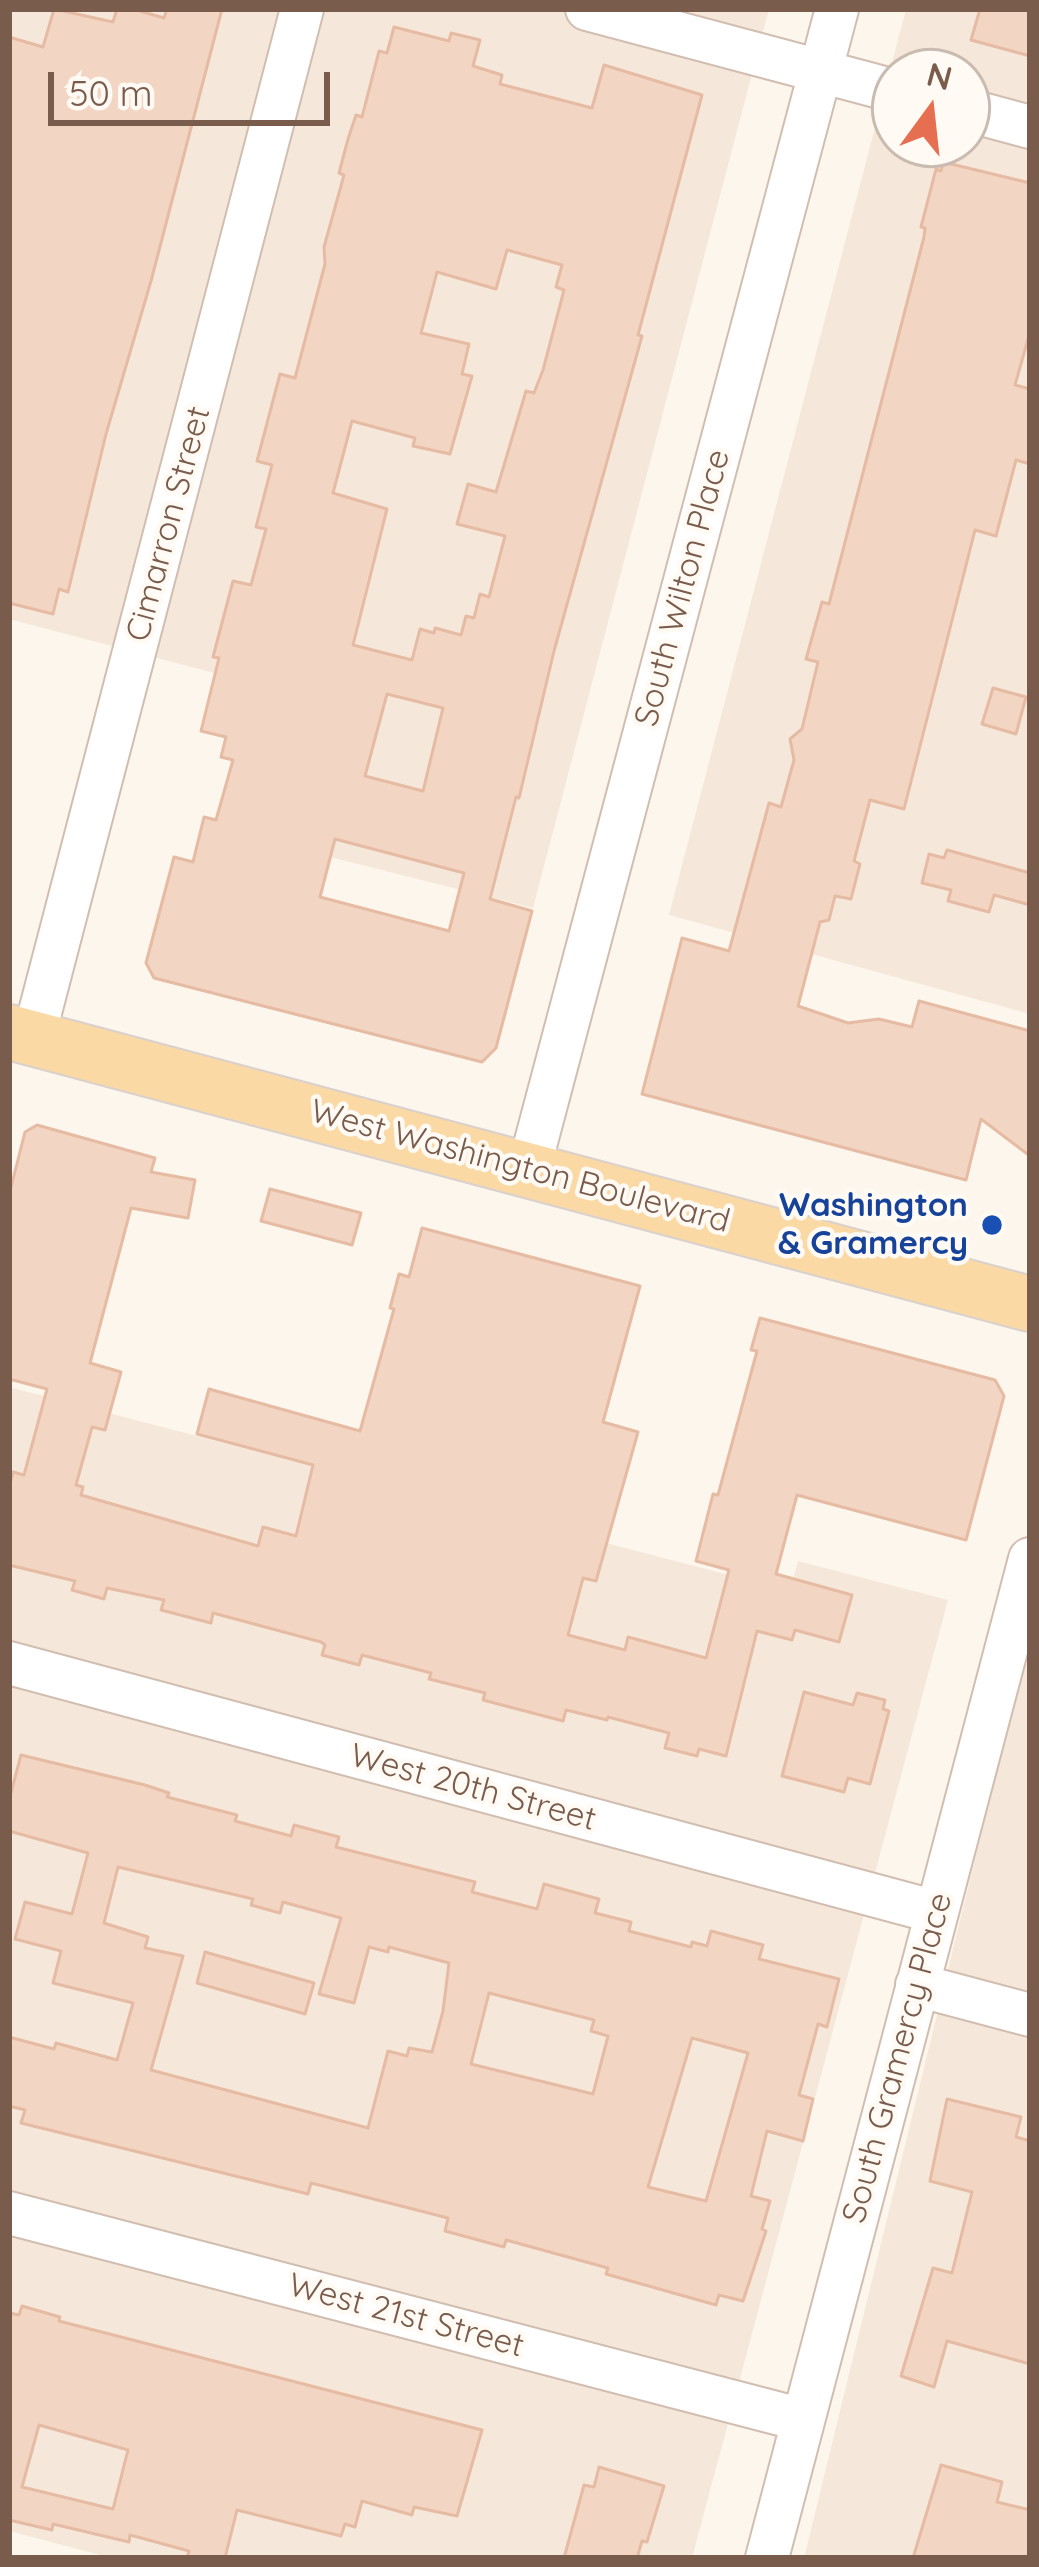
<!DOCTYPE html>
<style>
body{margin:0}
#map{position:relative;width:1039px;height:2567px;overflow:hidden;background:#fdf6ec;font-family:Quicksand,sans-serif}
canvas{display:block}
.frame{position:absolute;inset:0;border:12px solid #7a5c4d;pointer-events:none}
.north{position:absolute;left:871px;top:48px;width:120px;height:120px;box-sizing:border-box;background:#fffaf3;border:3px solid #cabbb1;border-radius:50%;rotate:15deg;font-size:33px;font-weight:700;line-height:48px;text-align:center;color:#7a5c4d}
.north::after{content:'';display:block;margin:auto;width:42px;height:54px;background:#e76f51;clip-path:polygon(50% 0,100% 100%,50% 72%,0 100%)}
.scale{position:absolute;left:48px;top:72px;width:282px;height:54px;box-sizing:border-box;border:6px solid #7a5c4d;border-top:0;padding-left:15px;font-size:36px;line-height:42px;white-space:nowrap;color:#7a5c4d;-webkit-text-stroke:9px #fffaf3;paint-order:stroke}
</style>
<div id="map">
<canvas width="1039" height="2567"></canvas>
<div class="frame"></div>
<div class="north">N</div>
<div class="scale">50 m</div>
</div>
<script>
const c = document.querySelector('canvas').getContext('2d');
c.lineJoin = 'round';
function fillPath(path, color) { c.fillStyle = color; c.fill(path, 'evenodd'); }
function strokePath(path, color, width, dash) { c.strokeStyle = color; c.lineWidth = width; c.lineCap = dash ? 'butt' : 'round'; c.setLineDash(dash || []); c.stroke(path); }
function write(font, color, halo, rows, align = 'center') {
  c.font = font + ' Quicksand,sans-serif'; c.lineWidth = 9; c.setLineDash([]); c.textBaseline = 'middle'; c.strokeStyle = halo; c.fillStyle = color; for (const [text, x, y, turn = 0] of rows) {
    c.save(); c.translate(x, y); c.rotate((+turn || 0) * Math.PI / 180); c.textAlign = isNaN(turn) ? turn : align; if (halo) c.strokeText(text, 0, 0); c.fillText(text, 0, 0); c.restore();
  }
}
fillPath(new Path2D(`
 M9,9H769L533,908L294,848L332,704L9,619Z
 M906,9H1030V1014L669,915ZM895,72H967V144H895Z
 M9,1387L790,1591L798,1561L948,1600L692,2558H112L9,2531Z
 M1023,1663L1030,1665V2558H804Z`), '#f5e8da');
const building = new Path2D(`
 M54,9L113,22L117,9H133L164,18L167,9H222L151,281L106,434L68,592L59,589L53,614L9,603V37L43,47Z
 M980,9H1030V56L971,40Z
 M394,27L449,41L451,33L480,40L473,66L502,75L500,84L592,108L604,65L702,95L638,335L642,336L554,651L519,798L516,797L490,899L532,911L496,1048L482,1062L154,978L146,963L174,857L193,862L204,817L216,820L233,760L221,757L226,737L201,731L219,658L213,657L233,581L251,585L266,529L256,527L272,465L257,461L280,374L295,378L325,264L324,247L344,175L339,173L348,139L356,115L362,117L379,51L387,53ZM507,250L562,265L556,287L564,290L543,370L534,393L526,391L496,492L468,484L457,524L505,536L489,597L480,594L474,618L466,616L461,635L435,628L434,633L420,629L412,660L353,645L387,509L333,493L352,421L415,438L413,446L450,454L472,376L462,374L469,344L421,333L437,272L496,289ZM387,694L443,708L423,791L365,776ZM335,839L464,873L449,931L320,897Z
 M943,162L1030,183V332L1015,385L1030,389V464L1016,460L996,536L975,530L904,809L870,800L854,861L860,864L851,899L835,896L829,920L820,922L798,1006L848,1023L879,1019L912,1027L919,1001L1030,1031V1156L981,1119L966,1180L642,1094L682,938L729,951L769,803L781,807L794,760L790,739L802,729L818,662L806,659L822,602L829,604L924,237L925,228L921,227L936,169L941,171Z
 M993,688L1026,697L1016,734L982,724Z
 M947,850L1030,873V905L994,895L989,912L948,901L951,890L922,883L929,854L944,858Z
 M37,1125L155,1158L151,1172L195,1180L188,1218L131,1208L90,1363L121,1372L105,1430L92,1427L76,1485L83,1487L81,1495L258,1546L263,1527L296,1536L313,1465L197,1434L209,1389L360,1431L394,1309L390,1308L399,1274L409,1277L422,1228L640,1286L603,1422L638,1432L596,1581L583,1578L568,1635L625,1650L628,1637L706,1658L729,1570L696,1561L713,1494L718,1495L757,1351L751,1350L760,1318L995,1380L1004,1396L966,1540L797,1495L776,1574L852,1595L839,1642L795,1630L792,1640L757,1631L726,1756L699,1749L697,1756L665,1748L669,1733L608,1717L607,1720L566,1710L563,1721L483,1700L485,1693L429,1679L431,1673L362,1655L359,1665L322,1655L325,1645L321,1642L213,1613L211,1623L161,1610L164,1600L107,1588L104,1599L72,1590L75,1581L9,1565V1488L13,1472L24,1475L47,1389L9,1379V1195L25,1132Z
 M270,1189L361,1213L352,1245L261,1221Z
 M804,1692L853,1705L857,1693L885,1700L883,1709L889,1711L870,1784L848,1778L844,1792L782,1776Z
 M21,1755L145,1785L169,1793L167,1797L237,1815L235,1821L291,1836L294,1825L339,1837L336,1847L475,1882L472,1892L537,1909L544,1884L599,1899L595,1913L631,1922L629,1931L691,1947L692,1942L707,1946L711,1931L763,1945L759,1959L839,1979L827,2027L818,2024L799,2095L813,2099L803,2141L767,2131L751,2196L770,2201L762,2229L766,2231L743,2301L719,2295L716,2305L606,2274L608,2268L506,2240L504,2247L445,2231L448,2218L311,2183L308,2194L21,2123L25,2110L9,2106V2037L54,2049L56,2043L117,2060L133,2003L53,1983L61,1951L15,1939L25,1902L72,1914L88,1853L9,1831V1800ZM118,1867L253,1899L251,1905L280,1913L283,1902L341,1918L319,1994L354,2003L369,1947L388,1952L389,1947L449,1963L443,2011L432,2052L409,2048L407,2056L388,2051L368,2128L151,2070L183,1956L145,1948L148,1937L104,1923ZM489,1993L594,2020L591,2031L608,2036L593,2094L471,2064ZM692,2038L748,2053L706,2201L648,2187Z
 M205,1952L314,1983L305,2014L197,1983Z
 M947,2099L1021,2117L1016,2137L1030,2141V2364L947,2341L934,2387L901,2376L933,2268L952,2273L972,2192L930,2181Z
 M22,2306L60,2317L59,2321L482,2430L457,2516L414,2507L412,2515L362,2501L355,2527L345,2524L341,2536L237,2510L225,2558H187L189,2551L130,2535L129,2542L53,2524L52,2530L9,2520V2313L19,2315ZM39,2425L128,2450L113,2509L22,2487Z
 M941,2465L1002,2482L997,2502L1030,2510V2558H913Z
 M599,2467L664,2486L647,2542L642,2541L637,2558H564L584,2485L594,2487Z`);
fillPath(building, '#f3d5c3');
strokePath(building, '#e6bba3', 3);
const minor = new Path2D(`
 M587,9L895,91
 M967,110L1030,127
 M33,1039L302,9
 M529,1168L837,9
 M9,1663L936,1912
 M917,1985L1030,2015
 M9,2213L803,2420
 M767,2558L1030,1559`);
const major = new Path2D(`
 M9,1032L1030,1304`);
strokePath(minor, '#d1beb0', 46);
strokePath(major, '#dad1cd', 58);
strokePath(minor, '#fff', 42);
strokePath(major, '#fbd9a5', 54);
for (const [x, y, r, color] of [
 [992,1225,12,"#1a4fb4"]
]) { const dot = new Path2D(); dot.arc(x, y, r, 0, 2 * Math.PI); c.fillStyle = color; c.fill(dot); strokePath(dot, '#fffaf3', 4.5); }
write('33px', '#7a5c4d', '#fffaf3', [
 ["Cimarron Street",169,524,-75],
 ["South Wilton Place",683,588,-75],
 ["West Washington Boulevard",520,1167,15],
 ["West 20th Street",473,1788,15],
 ["South Gramercy Place",898,2058,-75],
 ["West 21st Street",406,2316,15]
]);
write('bold 33px', '#164399', '#fffaf3', [
 ["Washington",968,1206],
 ["& Gramercy",968,1244]
], 'right');
</script>
